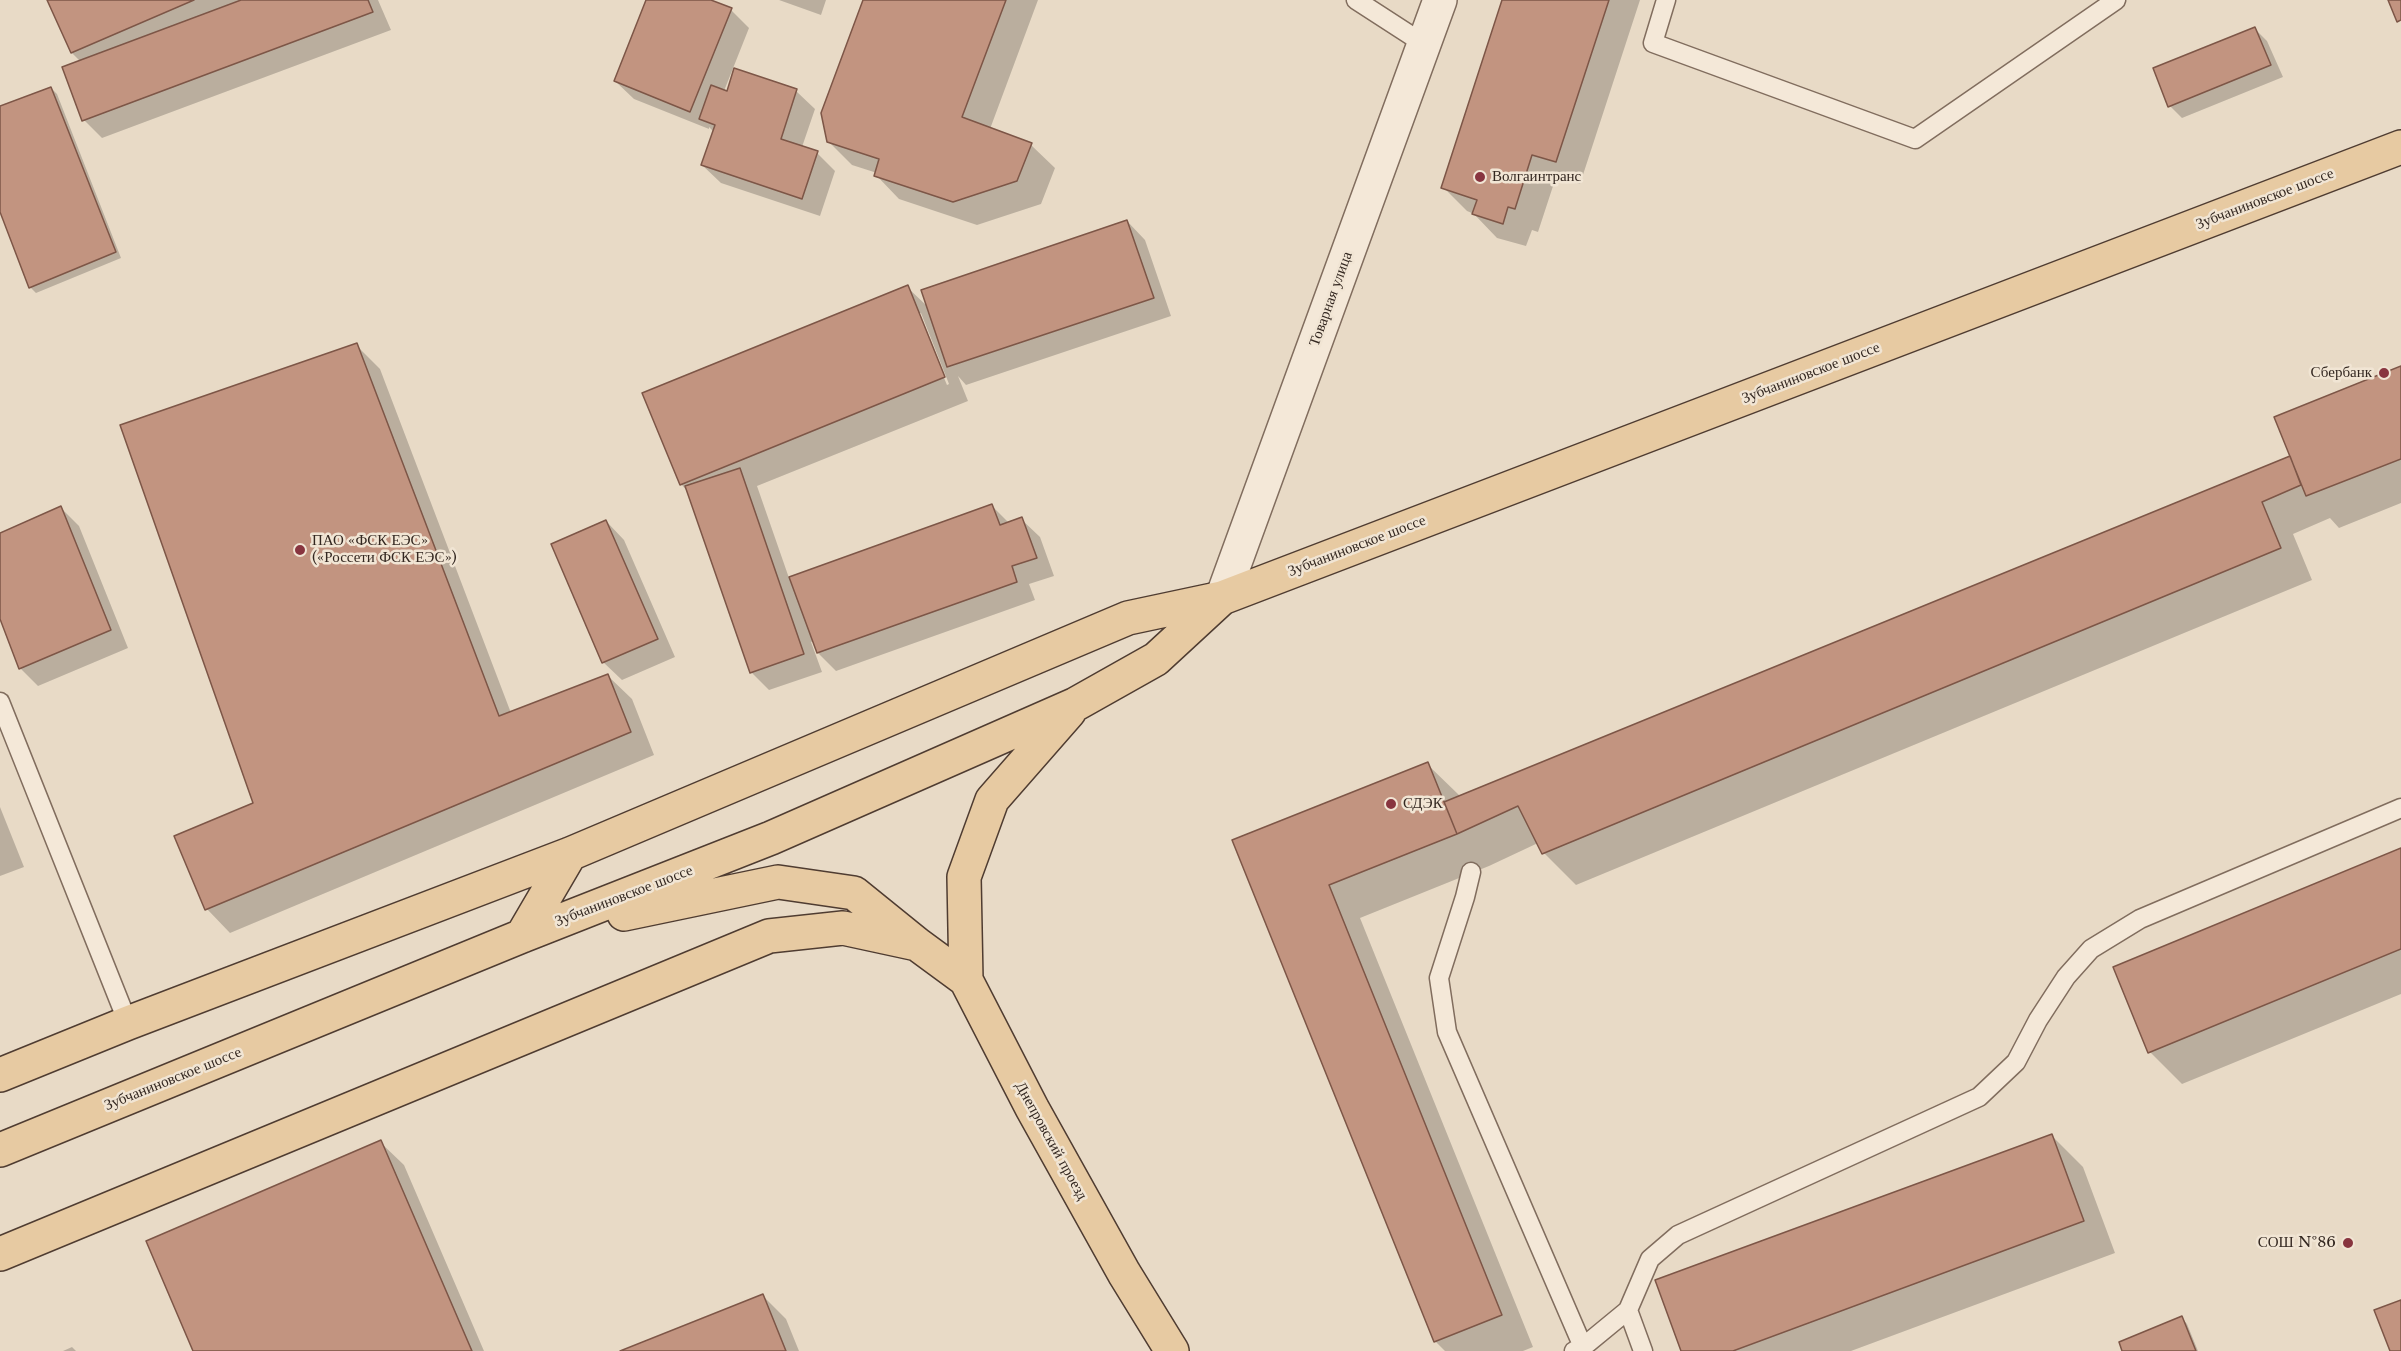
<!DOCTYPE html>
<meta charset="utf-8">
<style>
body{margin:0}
canvas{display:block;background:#e8dac6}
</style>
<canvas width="2401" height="1351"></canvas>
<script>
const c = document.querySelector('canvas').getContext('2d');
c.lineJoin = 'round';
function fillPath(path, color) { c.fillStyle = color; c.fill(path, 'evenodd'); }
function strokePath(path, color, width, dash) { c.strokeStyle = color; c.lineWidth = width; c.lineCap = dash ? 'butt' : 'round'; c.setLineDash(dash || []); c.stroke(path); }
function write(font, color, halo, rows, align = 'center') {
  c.font = font + ' "Libre Baskerville",serif'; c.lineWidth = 5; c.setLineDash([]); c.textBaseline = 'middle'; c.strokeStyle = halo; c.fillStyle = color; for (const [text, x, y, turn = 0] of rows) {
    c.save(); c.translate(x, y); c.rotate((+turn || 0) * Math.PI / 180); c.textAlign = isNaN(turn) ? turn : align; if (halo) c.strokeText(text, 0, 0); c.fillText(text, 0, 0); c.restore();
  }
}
fillPath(new Path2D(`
 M49,0H378L391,30L102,138L84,120L81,62L72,53Z
 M648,0H707L731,10L749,28L724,91H796L815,109L802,147L817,153L835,171L820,216L721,183L702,165L714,132L709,127V129L634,99L615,81Z
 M779,0H826L821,15Z
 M865,0H1038L990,129L1031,145L1055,168L1041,204L977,225L899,199L876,175L877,173L852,165L828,141Z
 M1504,0H1640L1580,184L1556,177L1538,232L1532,230L1526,246L1497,238L1474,214L1467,211L1443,187Z
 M2255,29L2267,41L2283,77L2182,118L2170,106Z
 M51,88L57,94L121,258L36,293L30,287L0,208V107Z
 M1127,221L1145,240L1171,316L966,385L958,376L968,401L757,486L789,578L992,506L1009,523L1021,519L1040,537L1054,576L1029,584L1035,600L836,671L818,653L814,641L811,642L822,672L769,690L751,672L688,492L681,484L907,287L928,307ZM917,313H921L949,384L947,385Z
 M356,345L380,369L511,713L608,676L632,699L654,755L230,933L207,909L255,804Z
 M2401,368V503L2339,528L2330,518L2293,534L2312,580L1576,885L1544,853L1538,843L1489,866L1360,918L1533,1347L1523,1351H1445L1435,1341L1234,841L1427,764L1460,796L2292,457Z
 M61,508L79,526L128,648L38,686L20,668L0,615V534Z
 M606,521L624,540L675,657L622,680L603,662Z
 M0,807L24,867L0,876Z
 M2401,850V994L2182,1084L2150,1052Z
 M2051,1135L2083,1167L2115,1253L1851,1351H1683Z
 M380,1142L404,1165L484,1351H195Z
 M763,1296L786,1319L799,1351H624Z
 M2182,1318L2187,1324L2198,1351H2124Z
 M72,1347L76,1351H63Z`), '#0003');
const building = new Path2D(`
 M47,0H194L71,53Z
 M241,0H368L373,12L82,121L62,67Z
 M646,0H711L732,8L690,112L614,81Z
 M863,0H1006L962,117L1032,143L1017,181L953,202L874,176L879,159L827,142L821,113Z
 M1502,0H1609L1556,162L1532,155L1515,209L1508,207L1503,224L1472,214L1477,200L1441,188Z
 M2388,0H2401V20L2397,22Z
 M2255,27L2271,65L2168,107L2153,68Z
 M734,68L797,89L781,139L818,151L802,199L701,165L715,125L699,119L711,85L727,91Z
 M51,87L116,252L29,288L0,212V106Z
 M1127,220L1154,298L947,367L921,290Z
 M908,285L945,377L680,485L642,393Z
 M357,343L499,716L608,674L631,732L205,910L174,836L253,803L120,425Z
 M2401,366V459L2306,496L2274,417Z
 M2290,456L2301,485L2262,502L2281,548L1542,854L1518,806L1457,834L1444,802Z
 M740,468L804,654L750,673L685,486Z
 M992,504L1000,525L1022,517L1037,558L1012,566L1017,582L817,653L789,577Z
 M61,506L111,630L19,669L0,619V533Z
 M606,520L658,639L602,663L551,544Z
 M1428,762L1457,834L1329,885L1502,1315L1434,1342L1232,840Z
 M2401,848V949L2148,1053L2113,967Z
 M2052,1134L2084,1221L1733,1351H1681L1655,1280Z
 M381,1140L472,1351H193L146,1241Z
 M763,1294L786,1351H620Z
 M2401,1300V1351H2390L2374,1310Z
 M2182,1316L2196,1351H2122L2119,1342Z`);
fillPath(building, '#c29480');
strokePath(building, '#7d5647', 1.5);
const service = new Path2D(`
 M1356,0L1424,44
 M1666,0L1653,43L1915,139L2116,0
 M0,702L128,1023
 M1471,872L1465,897L1439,978L1447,1032L1583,1347
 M1628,1310L1643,1351
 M1574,1351L1583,1347L1628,1310L1650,1259L1678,1235L1979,1097L2016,1062L2038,1020L2066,977L2091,949L2140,919L2401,808`);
const tertiary = new Path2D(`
 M1222,598L1440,0`);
const primary = new Path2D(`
 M624,914L778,882L854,893L917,944L966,980L1032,1108L1124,1273L1172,1351
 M522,936L570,854
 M966,980L964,877L992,800L1069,712
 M0,1075L128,1023L570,854L1128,618L1222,598L2401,147
 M0,1150L522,936L771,838L1076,704L1156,659L1221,599
 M0,1254L769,936L843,928L917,944`);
strokePath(service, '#816d5e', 21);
strokePath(tertiary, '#816d5e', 36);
strokePath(primary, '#4f3c31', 36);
strokePath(service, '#f4e8d8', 18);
strokePath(tertiary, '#f4e8d8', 33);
strokePath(primary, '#e7caa2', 33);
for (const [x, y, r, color] of [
 [1480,177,6,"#88353f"],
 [2384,373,6,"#88353f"],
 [300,550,6,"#88353f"],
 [1391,804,6,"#88353f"],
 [2348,1243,6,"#88353f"]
]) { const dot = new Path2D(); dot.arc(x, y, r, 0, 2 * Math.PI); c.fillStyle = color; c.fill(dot); strokePath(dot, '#f1e5d4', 2); }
write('15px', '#332720', '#f1e5d4', [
 ["Волгаинтранс",1492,177],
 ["Сбербанк",2372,373,"right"],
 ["ПАО «ФСК ЕЭС»",312,541],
 ["(«Россети ФСК ЕЭС»)",312,558],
 ["СДЭК",1403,804],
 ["СОШ №86",2336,1243,"right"]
], 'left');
write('15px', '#332720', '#f1e5d4', [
 ["Зубчаниновское шоссе",2265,199,-21],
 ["Товарная улица",1331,299,-70],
 ["Зубчаниновское шоссе",1811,373,-21],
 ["Зубчаниновское шоссе",1357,546,-21],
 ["Зубчаниновское шоссе",624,896,-21],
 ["Зубчаниновское шоссе",173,1079,-22],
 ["Днепровский проезд",1051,1141,61]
]);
</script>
